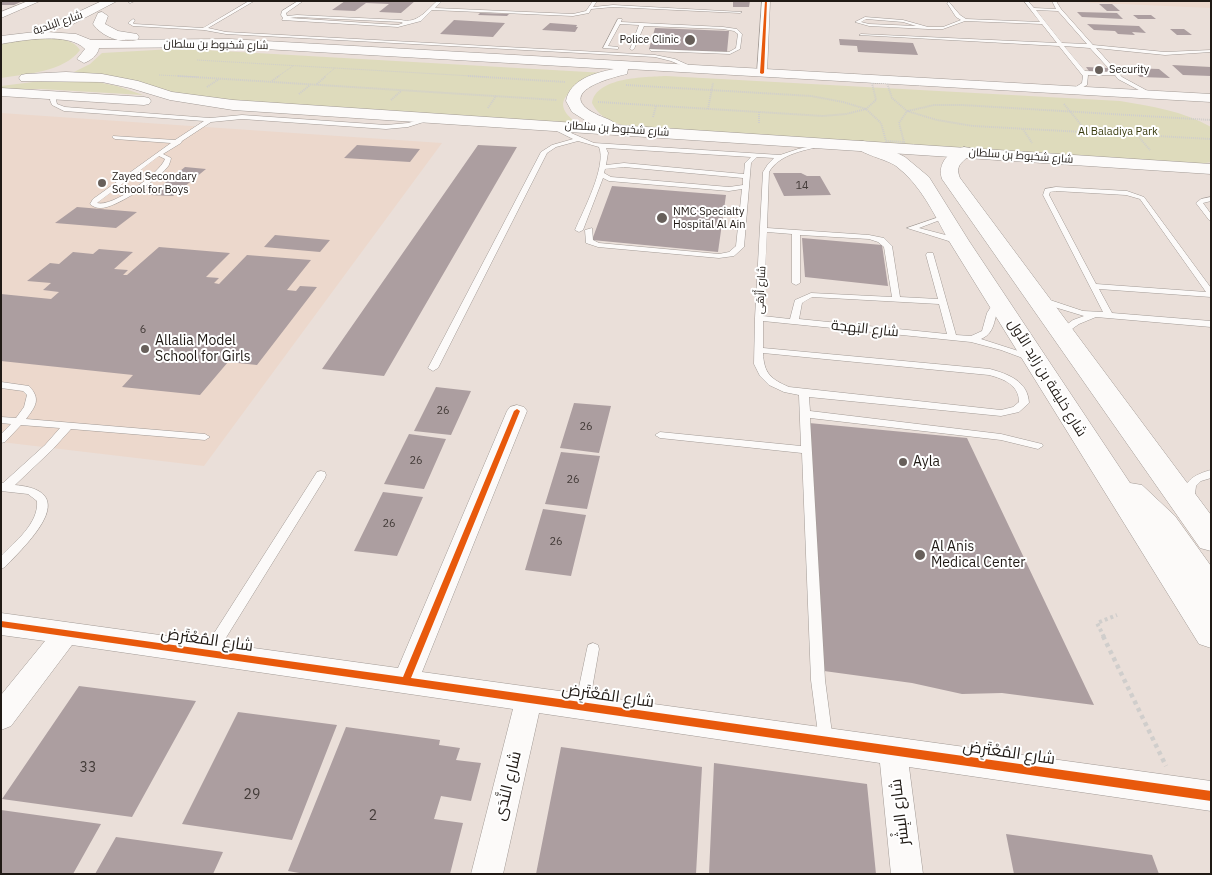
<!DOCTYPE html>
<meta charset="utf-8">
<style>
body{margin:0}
#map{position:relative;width:1212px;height:875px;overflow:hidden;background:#eadfd9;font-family:"IBM Plex Sans",sans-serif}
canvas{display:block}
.frame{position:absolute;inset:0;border:2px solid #201a15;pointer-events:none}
</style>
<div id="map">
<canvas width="1212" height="875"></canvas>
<div class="frame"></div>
</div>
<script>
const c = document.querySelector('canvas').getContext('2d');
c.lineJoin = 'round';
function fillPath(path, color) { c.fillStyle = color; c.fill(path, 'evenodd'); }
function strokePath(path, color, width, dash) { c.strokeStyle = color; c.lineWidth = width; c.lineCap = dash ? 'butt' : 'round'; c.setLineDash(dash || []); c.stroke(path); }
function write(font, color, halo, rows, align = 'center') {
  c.font = font + ' "IBM Plex Sans",Cairo,sans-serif'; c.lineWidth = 4; c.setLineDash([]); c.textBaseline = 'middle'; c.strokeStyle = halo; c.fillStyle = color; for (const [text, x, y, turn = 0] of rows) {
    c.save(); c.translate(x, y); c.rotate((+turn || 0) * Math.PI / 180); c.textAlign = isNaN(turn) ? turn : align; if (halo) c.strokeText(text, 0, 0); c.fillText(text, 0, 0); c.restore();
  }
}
fillPath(new Path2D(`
 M1054,1H1211V8Z
 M1,113L264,131L442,143L204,466L1,442Z`), '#ecd8cc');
fillPath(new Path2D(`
 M26,39C43,39 70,34 80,50C64,72 26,74 1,78V42Z
 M173,49L204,50L605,73C581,85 540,99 580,125L210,102L139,85L64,77L90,64L102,53Z
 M666,76L1120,101C1151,106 1183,111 1211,127V162L1199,164L636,128C619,125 600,120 592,103C596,77 645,77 666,76Z
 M41,81H92L117,86L143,95L41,89H1V86Z`), '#dedbbc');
fillPath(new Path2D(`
 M1,1H23L14,5H1Z
 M345,1H415L401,13L379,12L389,4L366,3L355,11L332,10Z
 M733,1H750L749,7H733Z
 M1099,4H1112L1120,11H1107Z
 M1077,12L1117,13L1123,19L1082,17Z
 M480,13L509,14L507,16L478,15Z
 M1133,15H1151L1156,19H1138Z
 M454,20L505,23L493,37L440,34Z
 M550,23L577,25L576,27H578L575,32L542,30Z
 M1087,24L1139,26L1146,33L1132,32L1135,35L1118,34L1115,31L1094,30Z
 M655,28L729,31L727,52L649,49Z
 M1170,29H1184L1192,35H1177Z
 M839,39L913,43L918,55L858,52L857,46L840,45Z
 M1172,65L1211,67V76L1183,75Z
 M1086,67L1108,68L1112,72L1089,71Z
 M1130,68L1159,69L1170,78L1140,77Z
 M357,145L420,149L410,162L344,158Z
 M478,145L517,147L384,376L322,369Z
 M185,167L206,169L173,196L150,195Z
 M773,173H801L807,176H820L831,195L784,196Z
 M612,186L726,195L718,252L592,240Z
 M77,207L137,212L116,228L55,223Z
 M275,235L330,240L320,252L264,247Z
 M802,238L882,245L888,286L805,277Z
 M159,247L230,253L206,277L219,278L214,283L219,284L247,255L311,260L287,290L296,291L300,286L317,287L257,365L228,362L200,395L122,387L133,375L1,361V294L51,299L59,292L43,290L51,283L27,281L50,263L59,264L73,252L93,254L99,249L133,252L114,269L128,270L123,275H127Z
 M436,387L471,391L451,435L414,431Z
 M574,403L611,406L599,453L560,448Z
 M809,423L967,438L1094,705L1002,693L962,694L912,683L824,671Z
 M409,434L446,439L424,489L384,484Z
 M561,452L600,456L587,509L545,504Z
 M383,492L423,497L397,556L354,551Z
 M543,509L586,515L571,576L525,570Z
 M79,686L196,701L132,817L2,799Z
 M238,712L337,725L292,840L182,824Z
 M346,727L440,740L439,745L460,748L456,760L481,763L471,801L441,796L434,819L463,823L450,874H305L288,871Z
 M561,747L702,767L696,874H536Z
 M714,763L867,784L876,874H709Z
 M1,810L101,824L73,874H1Z
 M1006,834L1152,855L1159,874H1014Z
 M116,837L223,852L213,874H95Z`), '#ac9ea0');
const lane = new Path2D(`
 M128,1H135L130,3Z
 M249,1H254L208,28L226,32L655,55L675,59L697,69L692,70L671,61L655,57L226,34L204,30L133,26L128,23L133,19L135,20L133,23L134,24L203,28Z
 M298,1H303L286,13L287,16L297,15L401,20C417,24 426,11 437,1H442L435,8L573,14L586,11L593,1H597L593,7L613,5L742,12L740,13L613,7L591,9L589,13L573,16L432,10L421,21L398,27L282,20L283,18L281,15L282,11ZM297,17L401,22L403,23L398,25L290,18Z
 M1024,1H1028L1034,8L1056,9L1052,1H1056L1061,9L1093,45L1165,52L1211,50V52L1165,55L1096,48L1122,77L1155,95L1150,96L1118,79L1115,75H1088L1087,85L1074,92L1071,90L1082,83L1083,76L1059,46L859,35L861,34L1057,43L1042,24L965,21L943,29H928L869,26L855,22L865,17L903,20L928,27H943L961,20L956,17L947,3L949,2L960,15L966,19L1040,22ZM1036,10L1058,11L1087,44L1062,43ZM866,19L903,22L916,26L869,24L861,22ZM1064,46L1090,48L1112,72L1085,71Z
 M618,19H622L621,22L723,27L737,29L742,34L740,49L730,54L651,51L649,49L729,52L736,48L738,34L734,31L723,29L644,26L634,49L632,50L630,49L639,25L620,24L608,46L618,47V49L603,48Z
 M52,93L57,94L56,100L57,104L65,107L210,118L242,115L386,125L408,123L433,116L436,118L408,127L386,129L242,119L211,122L182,141L181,143L163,154L171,158C171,159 169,165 169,165C161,178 115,209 100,208C96,208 92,206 90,204L93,199L171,143L115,139L112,137L113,136L175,140L204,121L64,111L52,105L50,100ZM159,156L165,159C160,173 112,208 97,203Z
 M553,125L594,143L780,155L798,149L826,143V145C807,150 780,153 769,172L767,228L869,235L884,238L892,246L900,297L938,299L926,255L927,253H933L956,335L971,336L982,331L987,313L996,299H1002L1003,301C992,315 998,332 981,339L1034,356L1035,358L1034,360H1028L1001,350L971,342L763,321V348L990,369C1008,374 1028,381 1029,403L1019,412L1001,416L809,397L810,411L1001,434L1042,444L1043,446L1038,449L1001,440L810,418L825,680L833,741L831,746L826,748L821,746L819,741L811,680L802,453L660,438L655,435L660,432L801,446L799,395L784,392L769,385L760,376L754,364L755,318L763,172L768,164L774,158L757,157L751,163L744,247L734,256L719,258L598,247L586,243L585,230L592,228L593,240L599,243L719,254L729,252L736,246L742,189L729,191L609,181L603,178L583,230L579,232L575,230C583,211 607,166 599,147L578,141L556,147L547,153L438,368L433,371L428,368L541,152L552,145L573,139L551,128L550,127ZM606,148L751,157L745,163L744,174L624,163L606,165L608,153ZM624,167L743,178V185L729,187L611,177L604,173L605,169ZM767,232L792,234V283L796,285L800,283V235L869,239L878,242L884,247L892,297L811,293L795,300L790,319L763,316ZM812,297L939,304L947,334L799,319L802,303ZM763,353L989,375C1004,379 1019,385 1019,402L1013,407L1001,410L789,387C771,379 764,374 763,353Z
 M1056,187L1127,191L1144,197L1211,288V297L1099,289L1112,313L1211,321V327L1096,317L1079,324L1065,334H1059L1058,332L1059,330L1073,320L1084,316L1041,303V299H1047L1083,311L1103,312L1043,195L1045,189ZM1056,191L1126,195L1140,199L1206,292L1096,284L1049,195L1050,192Z
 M1211,197V201L1203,203L1211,214V221L1209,220L1196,203L1201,199Z
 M942,216L948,217L919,228L961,239V243H955L907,228Z
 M1,382L29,386C41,399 36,406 26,419L205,434L210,437L205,440L71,429L53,449L15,485C83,491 28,543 5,567L1,569V556C15,542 39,523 37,501L28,494L1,491V483H3L45,445L60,428L21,425L5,442L1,443V434L11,424L1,423V417L16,418L24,407L27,395L23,391L1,388Z
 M1211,470V478L1201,481L1196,486L1194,502H1186C1178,483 1195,474 1211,470Z
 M321,471L325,472L326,475L325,478L214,657L209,659L204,657L203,653L204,649L317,472Z
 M593,643L598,645L599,649L589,706L587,710L582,712L577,710L575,706L587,649L588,645Z`);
const street = new Path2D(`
 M28,1H40L1,18V12Z
 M762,1H770L767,73L762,76L757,73Z
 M517,405L524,407L527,411L422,672L1211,781V811L909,767L923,874H891L880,763L539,713L503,874H471L513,709L72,645L11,726L1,730V695L45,641L1,635V613L398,668L507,411L510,407Z`);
const secondary = new Path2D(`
 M863,141L889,149L905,157L929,177L969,241L1130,483L1142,485L1175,516L1211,566V648L1199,644L949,241C934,214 921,185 896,166C886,159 860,154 855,146L857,142Z
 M964,147L970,148L972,152C965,162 954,163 960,178L1211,515V551L1200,548L942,179C937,163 949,151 964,147Z`);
const primary = new Path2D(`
 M102,1H117L73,24L47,32L76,34L91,40L229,39L1211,94V102L628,69L627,74C609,78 554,93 596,114C603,118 612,119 616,125L1211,164V174L233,110L170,100L130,88L102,82L21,81L19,78L21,75L26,74L66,72L102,74L138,81L172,92L233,100L591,124L572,112L566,101C570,79 595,73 614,69L229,47L99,48C98,55 90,61 84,63L77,59L85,49C69,32 23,40 1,44V36L35,32L34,30L36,27L65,18Z
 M102,12L108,16L105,24L118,31L137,34L139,37L137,40C122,44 102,37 93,24L98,13Z
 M1,88L144,97L149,98L151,101L149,104L144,105L1,96Z`);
strokePath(lane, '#a29a95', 1);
strokePath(street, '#a29a95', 1);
strokePath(secondary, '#a29a95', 1);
strokePath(primary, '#a29a95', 1);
strokePath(new Path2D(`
 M197,60L489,77
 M159,75L198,77
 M277,77L293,66
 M324,77L335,68`), '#d0cecc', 1, [1, 1]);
strokePath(new Path2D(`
 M178,76L557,100
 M468,76L565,82
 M272,81L279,76
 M872,83H887L892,98L907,111L899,123L904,142L886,141L881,123L866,109L876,100Z
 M317,84L326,76
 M626,85L811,96L843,102L866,109
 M207,87L219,79
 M299,94L310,85
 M391,100L401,91
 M598,102L823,116L846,114L866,109
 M1064,104L1087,132
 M488,108L496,96
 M708,109L713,83
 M907,111L937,120L973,126L1211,139
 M908,111L934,105H962L1211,120
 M759,112V124
 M653,117L656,106
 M1023,129L1032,143
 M1138,136L1150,150`), '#d0cecc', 2, [1, 1]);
strokePath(new Path2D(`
 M1104,637L1097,623L1117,615`), '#d0cecc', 4, [3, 3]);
strokePath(new Path2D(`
 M1103,636L1166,766`), '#d0cecc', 4.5, [4, 4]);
fillPath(lane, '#fcfaf9');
fillPath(street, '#fcfaf9');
fillPath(secondary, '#fcfaf9');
fillPath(primary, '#fcfaf9');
fillPath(new Path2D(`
 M765,1H767L764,73L762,74L760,73Z
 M517,409L520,411L411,678L1211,791V801L1,627V621L403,677L514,411Z`), '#e8590c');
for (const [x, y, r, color] of [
 [690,40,6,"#675f5a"],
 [1099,70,5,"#675f5a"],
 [102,183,5,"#675f5a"],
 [662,218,6,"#675f5a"],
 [145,349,5,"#675f5a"],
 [903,462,5,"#675f5a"],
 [920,555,6,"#675f5a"]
]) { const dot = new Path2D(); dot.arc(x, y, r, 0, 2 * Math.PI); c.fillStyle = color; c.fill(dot); strokePath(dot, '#fff', 2); }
write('11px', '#201a15', '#fff', [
 ["شارع البلدية",58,23,-19],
 ["شارع شخبوط بن سلطان",216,45,1],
 ["شارع شخبوط بن سلطان",617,129,4],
 ["شارع شخبوط بن سلطان",1021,156,4],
 ["شارع أَزْهَى",761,290,-87]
]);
write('11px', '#201a15', '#fff', [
 ["Police Clinic",679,40,"right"],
 ["Security",1109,70],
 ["Zayed Secondary",112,177],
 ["School for Boys",112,190],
 ["NMC Specialty",673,212],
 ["Hospital Al Ain",673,225]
], 'left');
write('11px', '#393b0e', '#fff', [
 ["Al Baladiya Park",1118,132]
]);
write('11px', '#433b38', null, [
 ["14",802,186],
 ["6",143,330],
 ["26",443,411],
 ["26",586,427],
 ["26",416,461],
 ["26",573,480],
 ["26",389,524],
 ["26",556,542]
]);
write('14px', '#201a15', '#fff', [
 ["شارع البَهجة",865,329,6],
 ["شارع خليفة بن زايد الأول",1047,378,58]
]);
write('14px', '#201a15', '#fff', [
 ["Allalia Model",155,341],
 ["School for Girls",155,357],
 ["Ayla",913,462],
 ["Al Anis",931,547],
 ["Medical Center",931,563]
], 'left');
write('14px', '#433b38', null, [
 ["33",88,768],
 ["29",252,795],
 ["2",373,816]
]);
write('16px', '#201a15', '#fff', [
 ["شارع المُعْتَرِض",207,640,8],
 ["شارع المُعْتَرِض",608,696,8],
 ["شارع المُعْتَرِض",1009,753,8],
 ["شارع النَّدَى",508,786,-76],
 ["شارع البِشْر",900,812,-97]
]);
</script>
